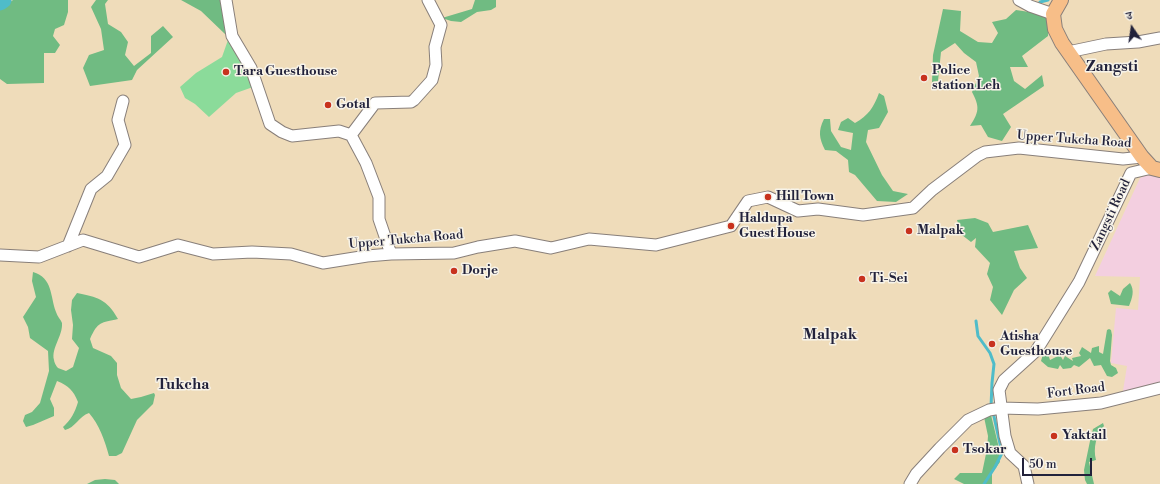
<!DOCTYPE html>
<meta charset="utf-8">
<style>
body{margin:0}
#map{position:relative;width:1160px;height:484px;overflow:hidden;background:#efdcba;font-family:"Libre Bodoni","Noto Serif Devanagari",serif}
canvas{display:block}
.north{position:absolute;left:1112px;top:8px;width:40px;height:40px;-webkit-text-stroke:3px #f7f3e8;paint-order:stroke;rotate:347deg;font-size:11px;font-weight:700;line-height:16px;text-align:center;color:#22223b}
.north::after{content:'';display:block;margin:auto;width:14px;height:18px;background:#22223b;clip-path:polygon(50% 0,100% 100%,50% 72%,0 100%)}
.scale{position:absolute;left:1022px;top:458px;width:70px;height:18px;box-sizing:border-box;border:2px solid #22223b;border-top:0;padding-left:5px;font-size:12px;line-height:14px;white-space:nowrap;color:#22223b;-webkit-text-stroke:3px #f7f3e8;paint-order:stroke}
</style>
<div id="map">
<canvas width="1160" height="484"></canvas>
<div class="north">उ</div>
<div class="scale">50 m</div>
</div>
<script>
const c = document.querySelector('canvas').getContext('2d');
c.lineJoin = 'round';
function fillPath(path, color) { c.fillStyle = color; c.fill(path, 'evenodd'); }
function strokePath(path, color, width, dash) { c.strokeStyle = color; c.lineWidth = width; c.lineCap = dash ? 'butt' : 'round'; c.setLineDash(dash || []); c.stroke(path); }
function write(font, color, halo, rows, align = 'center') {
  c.font = font + ' "Libre Bodoni",serif'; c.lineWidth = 3; c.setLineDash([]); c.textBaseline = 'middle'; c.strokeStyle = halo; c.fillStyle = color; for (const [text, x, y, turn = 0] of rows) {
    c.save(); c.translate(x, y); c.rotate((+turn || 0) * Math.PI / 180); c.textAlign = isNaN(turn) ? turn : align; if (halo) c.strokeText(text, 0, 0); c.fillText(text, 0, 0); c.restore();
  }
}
fillPath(new Path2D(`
 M1147,175L1160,177V387L1122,397L1127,366L1111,363L1116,308L1138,310L1140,277L1095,276L1140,178Z`), '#f3cfe0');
fillPath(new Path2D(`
 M228,40L241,61L253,87L236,93L209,117L195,104L185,98L180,87L196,73L222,57Z`), '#8bdb9a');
fillPath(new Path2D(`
 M13,0H68V12L64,25L55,29L53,36L60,45L55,53H44V83L7,84L0,79V9Z
 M96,0H108L105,4L108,24L121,32L128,42L125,55L134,66L151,53V36L163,26L173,37L137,70L132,80L90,86L83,68L89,55L104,50L101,29L91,7Z
 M181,0H220L224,8L225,34L201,11Z
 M475,0H496V7L491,10L477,12L461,22L451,21L442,18L472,9Z
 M943,9L961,11L960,31L978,42L992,43L998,33L992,22L1006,19L1016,10L1043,14L1049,20L1048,36L1022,56L1028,67H1010L1014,81L1025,89L1042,75L1044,86L1003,114L1011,127L1002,141L988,137L981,125L970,126C979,112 980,107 972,92L979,76L976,62L964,53L955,43L941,52L938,81L932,82L933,55Z
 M879,93L884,96L888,112L879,128L868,130L866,142L882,175L893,191L908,194L896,202L877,201L855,175L849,172L848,160L836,151L825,150C819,138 818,131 824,119H830L831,131L841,147L851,150L853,133L838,130L841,122L848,118L855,123C868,116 874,107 879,93Z
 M975,218L988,223L993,232L1028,225L1038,248L1014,251L1020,268L1027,278L1014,290L1002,315L990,300L993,287L987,274L990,263L975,247L976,238L971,242L962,235L957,220Z
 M33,272C53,278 50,296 56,312C57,316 61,320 62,323C63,336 51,348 54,360C54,362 56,366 58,368L66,371L73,367L79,348L72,339L73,325L71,310L72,300L77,293C97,297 107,299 118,319C101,323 98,321 90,339L93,348L111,356L117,363V375L121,388L131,399L141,397L154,393L155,395L153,404L137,420L122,453L116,456H109C105,441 99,424 89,413C79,416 75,428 65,430L63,427C71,420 75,412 78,402C73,390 69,386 57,381L50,399L54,408V416L33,425L26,427L23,421L25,415L32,412L40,403L49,371L48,351L30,338L28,327L23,317L36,297L32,281Z
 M1130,283C1135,291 1132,298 1129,306L1111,304L1108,293L1111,290L1120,296L1123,289Z
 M1109,329L1111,330L1112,335L1110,361L1111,365L1116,368L1118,373L1112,377L1107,376L1101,365L1094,366L1090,358L1079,367L1074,365L1071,368L1063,369L1060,365L1058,369L1048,367L1041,361L1043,354H1048L1050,360L1060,355L1063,360L1065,356L1073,361L1072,358L1081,356L1079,353L1082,347L1091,353L1092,348L1099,346V352L1103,354L1107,330Z
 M985,414L991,415L998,444L1000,462L992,473V484H964L954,479L960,473H982L987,449L988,436L984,417Z
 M1103,423L1104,426C1096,435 1093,448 1096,460L1089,462L1094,484H1087L1085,480L1084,470L1090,441L1093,429Z
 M105,479L115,480L119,484H87L95,480Z`), '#70bb82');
strokePath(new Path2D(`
 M1040,2L1048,0
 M976,321L978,336L990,353L994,364L992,383L991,407
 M984,484L995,467L1002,453L993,412`), '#4fbcc9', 3);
strokePath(new Path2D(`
 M0,2L3,0`), '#4fbcc9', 17);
const minor = new Path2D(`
 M226,0L232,36L251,68L270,124L282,132L292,136L339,131L351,135L366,163L379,197V219L391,254
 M1019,0L1030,6L1053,14
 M1068,52L1106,44L1138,42L1160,38
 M351,135L375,103L411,102L414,100L432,80L436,65L435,47L441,25L428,0
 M68,246L91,189L107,176L125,145L118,120L123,101
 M0,255L39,257L83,240L139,257L178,245L213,254L252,252L291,254L323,263L367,256L391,254L454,253L478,247L515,241L551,248L589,239L656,245L731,226L748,201L768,197L798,211L818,209L863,215L913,208L932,190L977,156L985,152L1019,148L1123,159L1142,157
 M910,484L916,474L940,448L968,420L989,410L1001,408L1038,409L1101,403L1160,388
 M1028,484L1024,466L1010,453L1005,436L999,390L1004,380L1036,351L1079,282L1131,173L1152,168`);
const major = new Path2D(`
 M1061,0L1053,14L1055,29L1062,43L1142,157L1152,168L1160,170`);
strokePath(minor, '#887f7a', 13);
strokePath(major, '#887f7a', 16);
strokePath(minor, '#fff', 11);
strokePath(major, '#f7be88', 14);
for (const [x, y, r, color] of [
 [226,72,4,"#c8321e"],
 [924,78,4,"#c8321e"],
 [328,105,4,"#c8321e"],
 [768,197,4,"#c8321e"],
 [731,226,4,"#c8321e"],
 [909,231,4,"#c8321e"],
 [454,271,4,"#c8321e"],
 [862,279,4,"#c8321e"],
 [992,344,4,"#c8321e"],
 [1054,436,4,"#c8321e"],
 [955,450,4,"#c8321e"]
]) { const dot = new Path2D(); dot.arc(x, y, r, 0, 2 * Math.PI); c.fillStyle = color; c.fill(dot); strokePath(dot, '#f7f3e8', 1.5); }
write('bold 13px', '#22223b', '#f7f3e8', [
 ["Police",932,71],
 ["station Leh",932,86],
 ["Tara Guesthouse",234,72],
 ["Gotal",336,105],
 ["Hill Town",776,197],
 ["Haldupa",739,219],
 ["Guest House",739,234],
 ["Malpak",917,231],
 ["Dorje",462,271],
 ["Ti-Sei",870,279],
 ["Atisha",1000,337],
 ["Guesthouse",1000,352],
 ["Yaktail",1062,436],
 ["Tsokar",963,450]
], 'left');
write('13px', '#22223b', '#f7f3e8', [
 ["Upper Tukcha Road",1074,140,4],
 ["Zangsti Road",1111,215,-65],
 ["Upper Tukcha Road",406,240,-5],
 ["Fort Road",1076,391,-7]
]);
write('bold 15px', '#22223b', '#f7f3e8', [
 ["Zangsti",1112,67],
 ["Malpak",830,335],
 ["Tukcha",183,385]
]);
</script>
